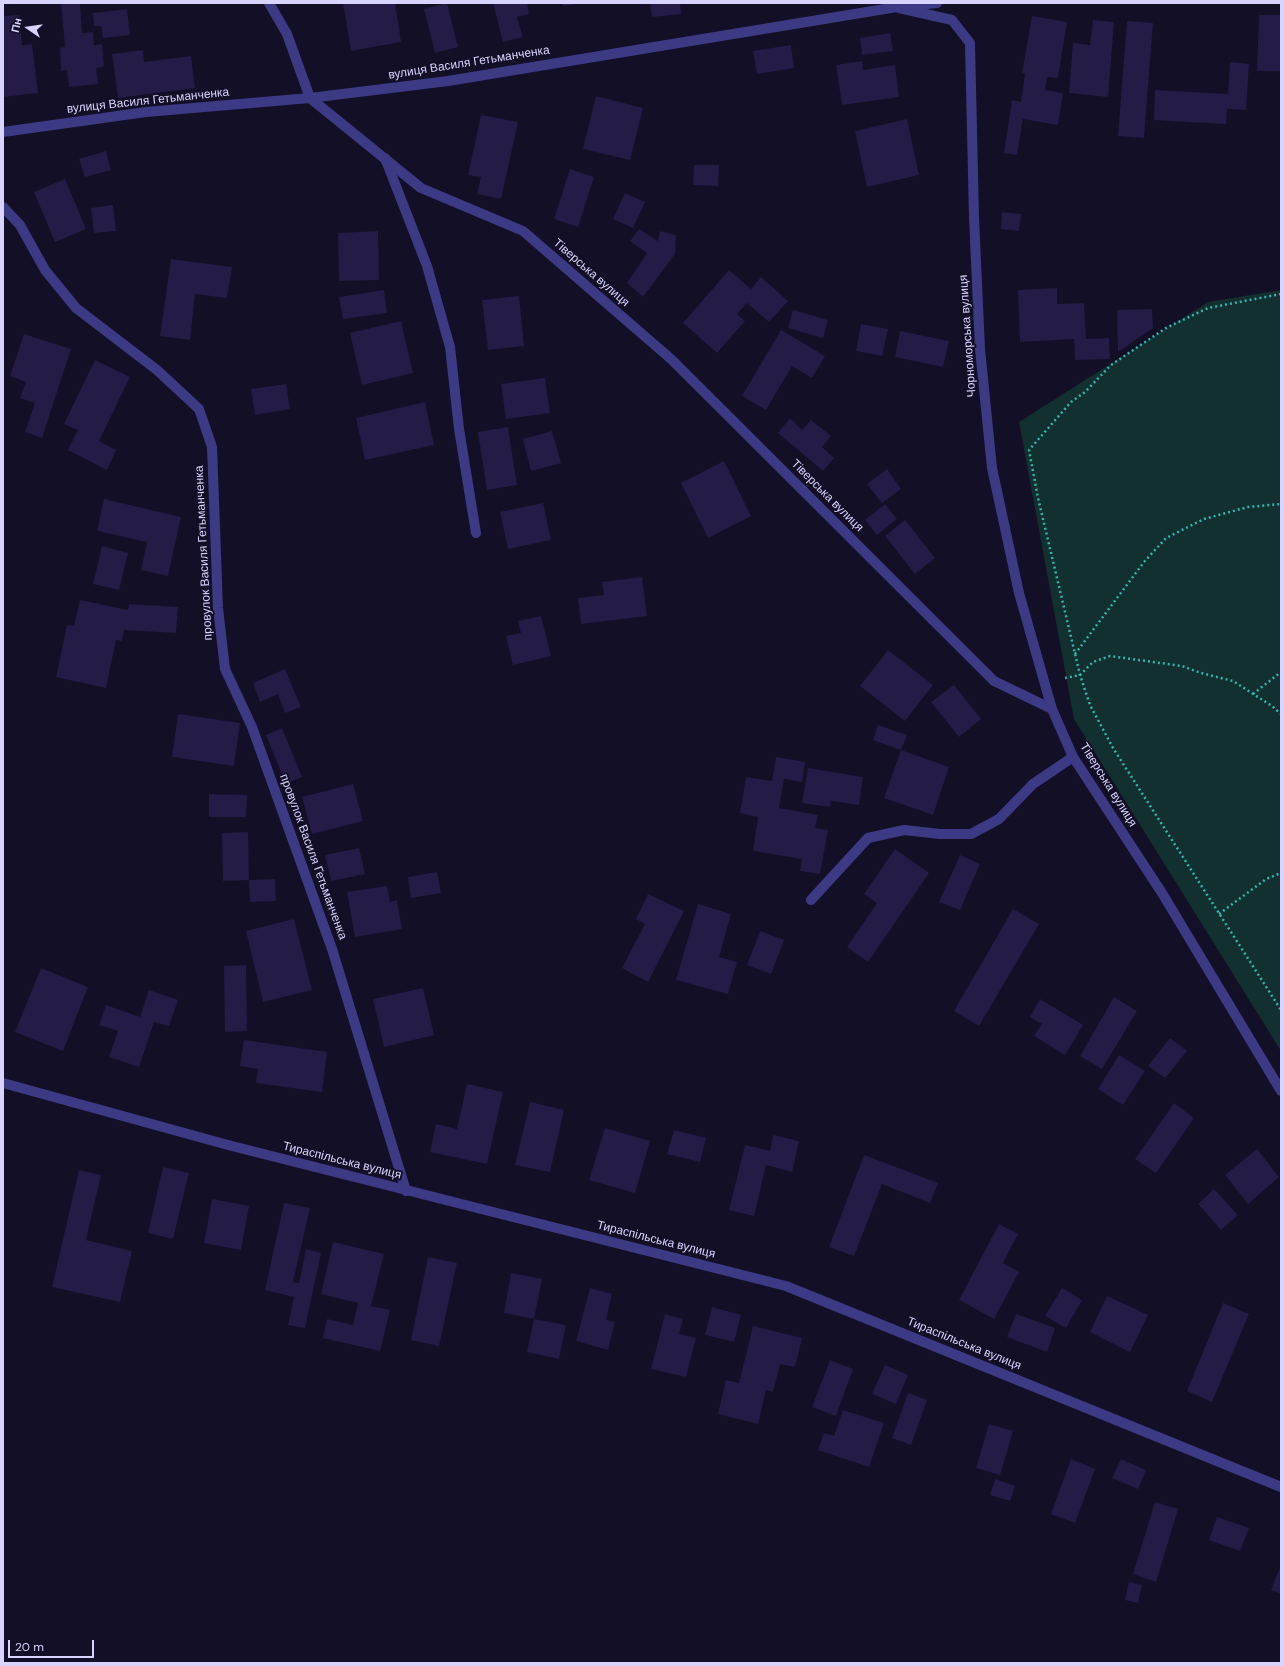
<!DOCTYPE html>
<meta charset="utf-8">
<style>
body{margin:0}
#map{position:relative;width:1284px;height:1666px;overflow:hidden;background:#130f26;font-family:"DM Sans",sans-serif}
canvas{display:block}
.frame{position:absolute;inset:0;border:4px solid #d9d4ff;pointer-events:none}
.north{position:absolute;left:8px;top:8px;width:40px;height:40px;-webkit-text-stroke:3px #130f26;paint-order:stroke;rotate:283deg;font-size:11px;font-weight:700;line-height:16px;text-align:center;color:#d9d4ff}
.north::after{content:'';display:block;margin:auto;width:14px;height:18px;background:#d9d4ff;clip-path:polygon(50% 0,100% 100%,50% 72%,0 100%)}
.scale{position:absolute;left:8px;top:1640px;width:86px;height:18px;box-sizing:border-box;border:2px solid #d9d4ff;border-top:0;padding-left:5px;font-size:12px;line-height:14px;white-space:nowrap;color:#d9d4ff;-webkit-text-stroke:3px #130f26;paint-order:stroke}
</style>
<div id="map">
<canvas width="1284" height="1666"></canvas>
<div class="frame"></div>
<div class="north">Пн</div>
<div class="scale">20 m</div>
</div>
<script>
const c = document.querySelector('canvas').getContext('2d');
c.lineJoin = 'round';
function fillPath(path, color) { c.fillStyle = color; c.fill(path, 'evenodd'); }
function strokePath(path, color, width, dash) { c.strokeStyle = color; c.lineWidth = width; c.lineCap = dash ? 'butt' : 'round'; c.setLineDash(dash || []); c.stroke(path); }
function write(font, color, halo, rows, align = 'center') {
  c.font = font + ' "DM Sans",sans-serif'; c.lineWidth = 4; c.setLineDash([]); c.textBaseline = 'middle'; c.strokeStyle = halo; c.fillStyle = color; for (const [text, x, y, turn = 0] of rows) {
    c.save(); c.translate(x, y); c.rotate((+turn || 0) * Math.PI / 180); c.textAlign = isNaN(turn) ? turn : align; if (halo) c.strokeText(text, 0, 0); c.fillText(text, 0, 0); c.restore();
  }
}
fillPath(new Path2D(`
 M1281,290V1051L1074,719L1019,422L1208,302Z`), '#12302f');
fillPath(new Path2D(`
 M61,3H80L82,33L93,32L94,45L102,44L104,67L96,68L98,84L69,87L67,70L61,71L60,48L65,47Z
 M343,3H395L401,42L351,51Z
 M447,3L458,47L435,53L424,9Z
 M493,3H527L529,14L517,17L523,37L503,42Z
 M563,3H576V4L563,6Z
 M650,3H680L681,14L652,17Z
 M127,9L130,35L103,38L101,26H94L93,13Z
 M19,15L22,45L32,44L38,93L3,97V47H4L3,16Z
 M1259,15H1281L1280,71H1257Z
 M1032,16L1067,22L1058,78L1047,77L1045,90L1063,93L1058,125L1023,119L1017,155L1004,153L1012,100L1021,102L1025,73H1022Z
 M1093,20L1114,22L1108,97L1069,93L1073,43L1090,45Z
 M1127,21L1153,23L1144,138L1118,136Z
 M890,33L893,51L862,55L860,38Z
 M791,45L794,68L757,74L753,51Z
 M143,50L144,62L191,56L195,88L118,98L112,54Z
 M862,61L863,70L895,65L899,97L842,105L836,65Z
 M1230,62L1249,64L1246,110L1227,109L1226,124L1154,120L1155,90L1228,94Z
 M596,96L643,108L630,160L583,149Z
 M481,115L518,122L501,199L477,194L481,177L468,175Z
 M907,119L919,175L867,187L855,131Z
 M106,151L111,170L85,177L79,159Z
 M694,165H719L718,186L693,185Z
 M570,169L594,177L578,227L554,219Z
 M65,179L86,229L55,242L34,192Z
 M625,193L645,202L633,228L613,219Z
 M113,205L116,231L94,233L91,208Z
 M1002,212L1021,214L1019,231L1001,229Z
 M639,229L658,241L660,231L676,235L675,254L643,297L627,283L647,253L630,241Z
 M378,231L379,280L339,281L338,233Z
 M171,259L232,267L227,298L195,294L190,340L160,336Z
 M729,270L751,289L761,277L788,301L769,322L747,303L737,314L745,321L717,353L683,323Z
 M1057,288V304L1084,303L1086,339L1109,338L1110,359L1075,360L1074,339L1020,342L1018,290Z
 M384,290L387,313L343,319L339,297Z
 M519,296L524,346L488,350L482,300Z
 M1152,309L1153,328L1118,352L1117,310Z
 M793,310L828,320L823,338L788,328Z
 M401,321L413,373L362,385L350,333Z
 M861,324L888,329L882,356L856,351Z
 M781,330L825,356L812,378L792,366L766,410L742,396Z
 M900,331L949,341L943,367L895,357Z
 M24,334L71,349L42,438L25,432L35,403L20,398L26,382L10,376Z
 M95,360L130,377L99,441L116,450L107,470L68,450L78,430L64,424Z
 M545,378L550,413L506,419L501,384Z
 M286,384L290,409L255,415L251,389Z
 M425,402L434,445L365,460L356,418Z
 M790,418L802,430L811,420L831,436L822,447L834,458L823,471L778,433Z
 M508,427L517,485L487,490L478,432Z
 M552,431L561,463L531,471L523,439Z
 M724,461L751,516L708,538L681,483Z
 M887,469L901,489L882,503L867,484Z
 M104,499L181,517L168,576L141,570L147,542L97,531Z
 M543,503L551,540L508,549L500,512Z
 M885,504L897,519L877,535L865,520Z
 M905,520L935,558L915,574L885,536Z
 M102,546L128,553L119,590L93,584Z
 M642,577L647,616L581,624L578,598L604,595L602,582Z
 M80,600L128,610L129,604L178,607L176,633L124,630L122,641L116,640L106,688L56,677L67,625L74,626Z
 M541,616L551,656L513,665L506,636L521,633L518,621Z
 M888,650L933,685L905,721L860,686Z
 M285,669L301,707L285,713L278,694L260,702L253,683Z
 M954,685L981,719L959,737L931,702Z
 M178,714L240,723L234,766L172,757Z
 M878,725L907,735L901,750L949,767L933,815L884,798L901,750L873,740Z
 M282,728L302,777L286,784L266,735Z
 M776,757L805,762L802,782L784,779L779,808L818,815L815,828L828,830L820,874L800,871L802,859L753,851L758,817L740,813L746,777L772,781Z
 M808,768L863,777L859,805L831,801L830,807L802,803Z
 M353,784L363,821L312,834L302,797Z
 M209,794L247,795L246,817H209Z
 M248,832L249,880L275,879L276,901L250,902L249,880L223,881L222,833Z
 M359,848L365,874L331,881L325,855Z
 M895,849L929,873L868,962L847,947L877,903L864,894Z
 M960,855L980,864L960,910L939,902Z
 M437,872L441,893L411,898L408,877Z
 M387,886L390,902L397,900L402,929L355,937L347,892Z
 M648,894L684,911L648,982L622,968L645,924L636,919Z
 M698,904L731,914L719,957L737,962L728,994L676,980Z
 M1013,909L1039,924L979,1026L954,1011Z
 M294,919L312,990L263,1002L246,931Z
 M760,931L784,940L771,974L747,965Z
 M246,965L247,1031L225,1032L224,966Z
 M41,968L88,987L63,1051L15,1032Z
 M423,988L434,1035L384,1047L373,999Z
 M149,990L178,1000L169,1026L154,1022L139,1067L109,1057L118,1031L99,1025L106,1005L140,1017Z
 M1114,997L1137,1011L1102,1069L1080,1056Z
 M1040,999L1083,1025L1065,1055L1034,1036L1042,1024L1030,1017Z
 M1170,1038L1187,1051L1165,1078L1148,1066Z
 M244,1040L327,1052L322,1092L256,1083L258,1069L240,1066Z
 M1119,1055L1145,1071L1123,1105L1098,1089Z
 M467,1084L503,1092L487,1164L430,1152L436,1124L457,1129Z
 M530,1102L564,1110L550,1172L515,1165Z
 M1174,1103L1194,1118L1156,1173L1135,1159Z
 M605,1128L650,1141L635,1193L589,1180Z
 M674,1130L706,1138L700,1162L667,1154Z
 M773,1135L799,1141L792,1172L766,1165L754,1216L729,1210L745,1145L770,1151Z
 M1257,1149L1279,1177L1248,1204L1225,1175Z
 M864,1155L938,1183L930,1203L882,1184L854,1256L829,1247Z
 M163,1167L189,1173L173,1239L148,1233Z
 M79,1170L101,1175L86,1240L132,1251L120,1302L52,1287Z
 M1214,1189L1238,1215L1221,1230L1198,1204Z
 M212,1199L249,1206L241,1250L204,1243Z
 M284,1203L310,1208L293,1282L299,1283L306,1249L321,1253L305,1328L288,1325L294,1297L265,1290Z
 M999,1224L1018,1234L1003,1263L1019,1272L994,1319L959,1300Z
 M333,1242L384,1254L371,1306L390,1310L380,1351L323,1338L327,1319L353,1325L358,1303L321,1294Z
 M428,1257L457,1263L439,1346L411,1340Z
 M511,1273L542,1279L534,1319L504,1313Z
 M590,1288L612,1294L606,1320L615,1322L608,1350L576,1341Z
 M1062,1288L1082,1300L1066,1328L1045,1316Z
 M1107,1296L1148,1315L1130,1352L1090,1332Z
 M1223,1303L1249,1314L1212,1402L1187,1391Z
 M712,1307L741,1315L734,1342L705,1335Z
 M665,1314L683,1319L679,1334L696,1338L686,1377L651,1369Z
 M1016,1314L1055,1328L1047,1352L1007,1337Z
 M534,1319L566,1325L559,1359L527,1352Z
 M753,1326L802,1338L795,1367L780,1364L773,1392L766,1390L758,1424L718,1414L726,1380L739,1383Z
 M830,1360L853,1369L836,1416L812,1407Z
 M885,1365L908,1375L896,1404L872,1394Z
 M908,1393L927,1400L911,1445L892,1438Z
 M843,1410L884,1423L869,1467L818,1450L824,1433L834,1436Z
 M989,1424L1013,1431L1000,1475L976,1468Z
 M1071,1459L1095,1469L1075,1523L1051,1514Z
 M1121,1459L1146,1470L1138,1489L1112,1478Z
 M995,1479L1015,1486L1010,1501L990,1495Z
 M1155,1502L1178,1509L1156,1582L1133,1574Z
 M1217,1517L1249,1528L1240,1551L1209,1540Z
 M1281,1565V1594L1271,1590Z
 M1129,1582L1142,1585L1138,1603L1125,1600Z`), '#241b47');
strokePath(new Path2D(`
 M1281,294L1208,308L1166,328L1111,365L1085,392L1071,402L1029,450L1038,498L1080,675L1090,705L1113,748L1281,1010
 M1075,654L1144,562L1166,538L1204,519L1248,507L1281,504
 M1065,678L1080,675L1093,662L1110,656L1182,666L1201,673L1233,681L1272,706L1281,714
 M1253,694L1281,672
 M1219,914L1266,879L1281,873`), '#2fb8b0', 2.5, [2, 3]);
strokePath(new Path2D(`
 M385,158L427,266L450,347L459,429L476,533
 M811,900L868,838L904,830L940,834H971L999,819L1033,784L1073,757`), '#3d3a85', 10);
strokePath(new Path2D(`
 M269,3L287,34L310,98L421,188L523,231L671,359L994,681L1052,709L1073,757L1162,893L1281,1091
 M899,8L952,20L970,43L974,218L980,349L992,468L1019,593L1052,709
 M3,207L20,225L45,270L76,308L157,370L199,409L212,447L218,608L225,669L252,727L332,949L406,1191
 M3,1083L228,1145L786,1286L1281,1487`), '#3d3a85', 10);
strokePath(new Path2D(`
 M3,132L146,112L310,98L448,81L897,7L937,3`), '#3d3a85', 10);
write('12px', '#d9d4ff', '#130f26', [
 ["вулиця Василя Гетьманченка",469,63,-9],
 ["вулиця Василя Гетьманченка",148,101,-6],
 ["Тіверська вулиця",591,273,41],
 ["Чорноморська вулиця",968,336,-94],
 ["Тіверська вулиця",827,496,45],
 ["провулок Василя Гетьманченка",204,553,-93],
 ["Тіверська вулиця",1108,785,58],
 ["провулок Василя Гетьманченка",313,857,70],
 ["Тираспільська вулиця",342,1161,14],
 ["Тираспільська вулиця",656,1240,14],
 ["Тираспільська вулиця",964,1344,22]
]);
</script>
